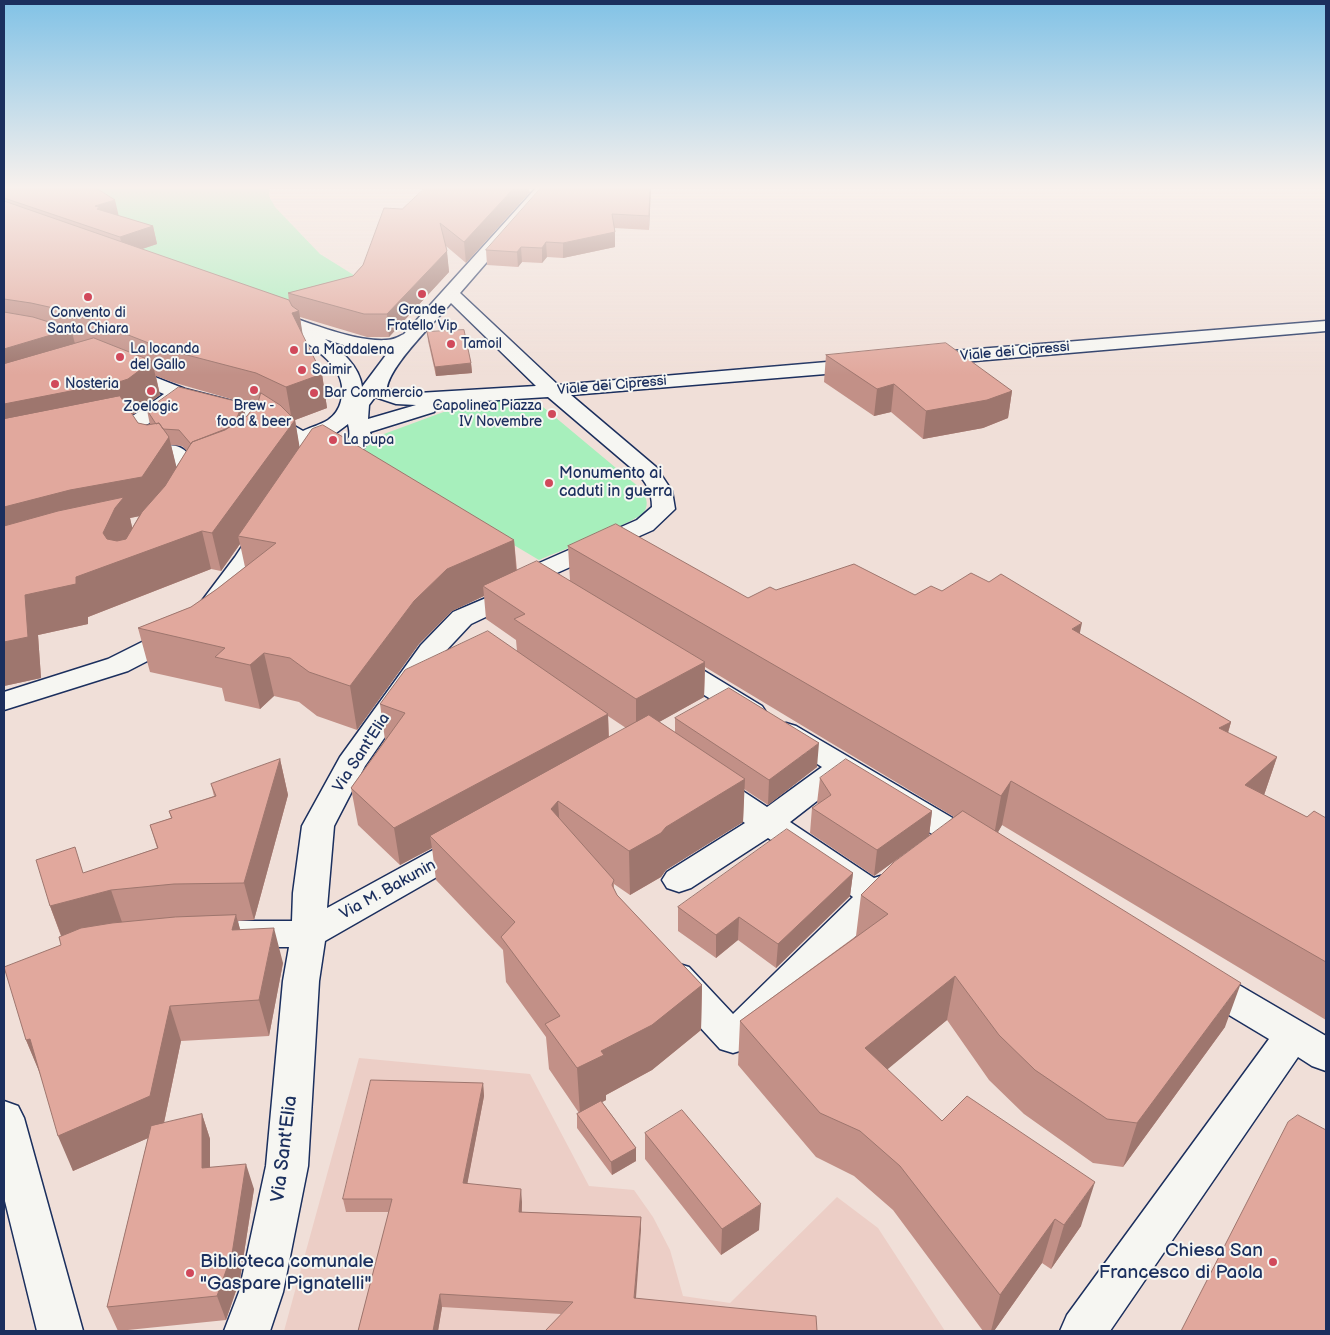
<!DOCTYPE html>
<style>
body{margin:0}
#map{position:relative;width:1330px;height:1335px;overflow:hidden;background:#f0dfd8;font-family:"Balsamiq Sans",sans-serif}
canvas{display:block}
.frame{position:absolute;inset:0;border:5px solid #1b2f5e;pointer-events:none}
</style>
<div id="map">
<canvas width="1330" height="1335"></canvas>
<div class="frame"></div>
</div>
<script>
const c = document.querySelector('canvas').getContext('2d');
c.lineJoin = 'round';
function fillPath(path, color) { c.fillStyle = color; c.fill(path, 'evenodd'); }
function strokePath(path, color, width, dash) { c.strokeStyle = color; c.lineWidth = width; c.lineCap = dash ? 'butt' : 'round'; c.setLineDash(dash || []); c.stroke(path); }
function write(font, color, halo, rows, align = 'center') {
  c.font = font + ' "Balsamiq Sans",sans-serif'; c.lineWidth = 4; c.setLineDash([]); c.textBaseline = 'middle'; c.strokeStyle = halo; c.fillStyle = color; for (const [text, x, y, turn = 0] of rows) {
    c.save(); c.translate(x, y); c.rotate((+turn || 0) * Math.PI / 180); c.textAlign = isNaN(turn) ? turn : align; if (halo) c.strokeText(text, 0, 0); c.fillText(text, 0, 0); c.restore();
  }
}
fillPath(new Path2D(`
 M359,1058L530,1074L589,1186L634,1190L653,1217L670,1250L683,1296L730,1303L837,1197L878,1228L945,1331H284Z`), '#eccec6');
fillPath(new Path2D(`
 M73,188H270L269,196L275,207L320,254L373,287L298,313L138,249Z
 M520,398L537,402L640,488C645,495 650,503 644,512C635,523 557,552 539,560L376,463L364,453L367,441L373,438L468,403Z`), '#a7efbc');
const minor = new Path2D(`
 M536,188H551L460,293L558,385L862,359L869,361L872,365L869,369L862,371L571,395L656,467L672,491L675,509L653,530L539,581L530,583L521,581L518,576L521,571L637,520L652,507C652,492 646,482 636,472L548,397L434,404L437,408L434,412L370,432L371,435L364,448L346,457L322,460L303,457L288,439L253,418L181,400L148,424L101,435L94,433L91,429L94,425L134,415L164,394L115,374L112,370L115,366L122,364L185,389L267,410L303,431C311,427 320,425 328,420C335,415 339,409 341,401C349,370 320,353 299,337L296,333L298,330L260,318L257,314L260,310L266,309L272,310C305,321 353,342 386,340C393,340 398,337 404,334ZM451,303L536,386L418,393L398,392L387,389C388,367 436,321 451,303ZM325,339L362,351H389L362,387C360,366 340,350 325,339ZM375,397L396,404L416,405L368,419L369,405ZM348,424C349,428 350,433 349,437C344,447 321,450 314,443L336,433Z
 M1326,321V331L928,365L921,363L919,359L921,355L928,353Z
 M145,430L152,432L162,446C185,442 190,456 202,473L199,478C182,482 177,470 168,457L156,459L148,458L134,436L138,432Z
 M264,523L272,525L276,530L257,560L219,612L210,615L201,612L197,607L201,602L235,557L256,525Z
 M519,584L528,587L532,592L528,597L471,624L441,656L365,766L334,826L327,908L455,838L466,835L477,838L482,846L477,854L325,941L319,981L308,1166L283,1292L270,1331H224L239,1292L266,1166L283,981L289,947H239L227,943L222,934L227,925L239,921H292L293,893L302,826L340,757L421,645L453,612Z
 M177,627L186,629L190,635L186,641L128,671L4,710V692L108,659L168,629Z
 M673,656L683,658L762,706L766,712L762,718L752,721L742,718L663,670L659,664L663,658Z
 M786,723L796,726L985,837L990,845L985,853L974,856L963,853L844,780L790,822L874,878L887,874L899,878L904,886L899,894L887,904L746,1049L733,1053L720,1049L663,987L658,977L663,967L676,963L689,967L733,1014L853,897L768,838L691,888L679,892L667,888L662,880L667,872L745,823L701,792L697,785L701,778L712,775L723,778L767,807L822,767L776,738L771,732L776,726Z
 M1202,967L1215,971L1326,1036V1071L1312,1066L1298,1057L1110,1331H1060L1067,1315L1269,1039L1189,991L1184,981L1189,971Z
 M4,1101L18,1106L24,1118L83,1331H37L4,1197Z`);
strokePath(minor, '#1b2f5e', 3);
fillPath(minor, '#f6f6f2');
fillPath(new Path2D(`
 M4,188L119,216L153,226L157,244L142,249L289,301L288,293L353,276L363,265L402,209L530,192L466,263L446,246L449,272L389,337H367L300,317L302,335L322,374L327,408L295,420L299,447L514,540L517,570L570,581L568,546L748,598L776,590L915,595L942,591L1080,634L1231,722L1228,733L1277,757L1264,795L1307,817L1326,818V1020L1002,825L998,832L1225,1027L1123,1167L1093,1163L1024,1114L989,1080L947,1020L887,1069L942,1121L1081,1226L1051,1269L1042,1263L994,1331H983L893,1210L854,1176L816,1157L738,1065L740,1021L856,936L861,895L954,817L705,667L704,697L659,722L675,732V718L817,767L768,805L744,789L743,822L666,870L661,877L630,895L614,884V889L617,895L702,985L701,1030L652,1070L606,1095V1100L602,1102L636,1148V1161L612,1175L577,1128V1114L579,1113L549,1069L546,1037L506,982L503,950L436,880L432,848L400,865L358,825L351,788L385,740L380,704L517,651L516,640L486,619L484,596L452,611L419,644L357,730L317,716L299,702L274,696L260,709L225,701L222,688L150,672L138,628L191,607L217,589L245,567L240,544L221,571L211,569L88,617V624L38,635L41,678L4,686ZM156,376L172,382L255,406L246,417L147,410L150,425H147L138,423L132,415L136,413L160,395ZM171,445L182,446L187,451L176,467ZM139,516L132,528L130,518ZM608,716L626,728L609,737Z
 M651,188L649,230L614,228L615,247L563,258L547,257L542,263L522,262L518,267L487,265L486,250Z
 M427,332L471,363L472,373L436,376L428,341Z
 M826,355L1012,391L1008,418L983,428L923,439L891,412L874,416L824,382Z
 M280,759L288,795L254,920L238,921L240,930L283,963L269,1036L181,1041L164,1123L202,1114L210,1139V1167L254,1189L240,1279L226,1320L118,1331L107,1307L148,1138L73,1171L39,1071L26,1040L61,945V936L50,906L84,873L157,848L150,825L171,818L169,811L214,796L211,784Z
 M820,778L932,811L929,836L874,876L810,833L812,808L818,804L817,803Z
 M853,873L850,896L776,968L738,940L716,958L678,931V907Z
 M483,1083L484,1096L467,1184L522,1202V1212L641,1217V1230L561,1314L442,1307L438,1331H358L389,1212H346L343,1199Z
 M645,1133L759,1230L721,1255L645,1159Z`), '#c29087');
fillPath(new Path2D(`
 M514,188H529L530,192L466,263L464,242Z
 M650,188H651L649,230V216Z
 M115,200L119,217L104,222L95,206Z
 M153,226L157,244L124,255L120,237Z
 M615,232V247L563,258V243Z
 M546,242L547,257L542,263V248Z
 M521,247L522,262L518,267L517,252Z
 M447,251L449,272L389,337L387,314Z
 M299,311L304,343L292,313Z
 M71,329L80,362L4,385V349Z
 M152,361L160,395L136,413L131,415L4,441V404Z
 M471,363L472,373L436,376L435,367Z
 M322,374L327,408L295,420L301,455L238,536L240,544L221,571L212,533L292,421L286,387Z
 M894,384L891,412L874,416L877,389Z
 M1012,391L1008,418L983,428L923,439L926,411Z
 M243,403L246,418L196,461Z
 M169,437L178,473L151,514L130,518L134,535L202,531L211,569L88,617V624L38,635L41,678L4,686V642L25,595L76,577L103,533L4,551V507Z
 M514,540L517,581L483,586L484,596L452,611L419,644L357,730L350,686L414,601L447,569Z
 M1082,623L1073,665L1072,629Z
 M264,653L274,696L260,709L250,665Z
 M705,662L704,697L636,735V699Z
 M608,714L609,750L430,836L432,848L400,865L394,828Z
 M1231,722L1218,766L1219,728Z
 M819,743L817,767L768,805L769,780Z
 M1277,757L1262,801L1245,785Z
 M280,759L288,795L254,920L244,883Z
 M745,779L743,822L666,870L661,877L630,895L629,851L666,827Z
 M1011,781L1002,825L993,841L1001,796Z
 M558,801L561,845L551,809Z
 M932,811L929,836L874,876L877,850Z
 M853,873L850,896L776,968L778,944Z
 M111,890L124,928L64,943L50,906Z
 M236,915L246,950L232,930Z
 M739,917L738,940L716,958V935Z
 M274,928L283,963L269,1036L259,1000Z
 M955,976L947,1020L859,1093L865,1048Z
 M1241,983L1225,1027L1123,1167L1137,1123Z
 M702,985L701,1030L652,1070L606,1095V1100L580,1114L577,1068L601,1051Z
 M170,1006L181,1041L162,1132L73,1171L58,1136Z
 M30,1039L41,1076L26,1040Z
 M483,1083L484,1096L465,1196L463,1183Z
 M202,1114L210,1139V1193L202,1168Z
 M636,1148V1161L612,1175L611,1162Z
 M246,1164L254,1189L240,1279L226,1320L217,1296Z
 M1095,1182L1081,1226L1051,1269L1064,1225Z
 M521,1189L522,1202L521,1225L519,1212Z
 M761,1204L759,1230L721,1255L722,1229Z
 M641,1217V1230L635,1311L634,1298Z
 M1055,1219L1042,1263L994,1331H991L1000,1295Z
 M440,1294L442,1307L438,1331H433Z`), '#9e766e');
const building = new Path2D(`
 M4,188H96L115,200L95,206L101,208L97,209L153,226L120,237L4,198Z
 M425,188H514L464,242L440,223L447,251L387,314H364L288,293L353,276L363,265L384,208L402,209Z
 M541,188H650L649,216L612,214L615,232L563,243L546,242L542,248L521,247L517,252L486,250Z
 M4,201L289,300L292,306L299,311L292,313L322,374L286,387L256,373L164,349L67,311L31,303L4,299Z
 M4,312L33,317L71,329L4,349Z
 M464,330L471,363L435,367L427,332Z
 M94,338L152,361L128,379L122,381L4,404V364Z
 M946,343L1012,391L987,400L926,411L894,384L877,389L826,355Z
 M179,387L243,403L236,420L228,428L192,442L191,444L179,430L163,429L159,423L156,424L147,410Z
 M261,393L280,405L295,420L212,533L202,531L76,577V584L25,595L28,637L4,642V526L58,511L124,497L115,508L103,533L107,539L117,541L126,539L142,512L165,486L192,442L225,430L247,416L258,402Z
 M120,396L138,423L147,425L159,423L169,437L142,477L70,490L4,507V419Z
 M323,425L514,540L447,569L414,601L350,686L309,672L290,658L264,653L250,665L215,657L225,648L138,628L191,607L217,589L276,543L238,536L312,429Z
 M616,524L748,598L770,587L776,590L854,564L915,595L931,586L942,591L971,573L989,582L1001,574L1082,623L1072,629L1231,722L1219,728L1277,757L1245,785L1307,817L1314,811L1326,818V962L1011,781L1001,796L568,546Z
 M537,561L705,662L636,699L514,619L525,614L483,586Z
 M488,631L608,714L394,828L351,788L405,713L380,704L405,670Z
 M729,688L819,743L769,780L675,718Z
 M649,715L745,779L666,827L661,833L629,851L558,801L551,809L614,880L612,885L617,895L702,985L652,1025L601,1051L604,1055L577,1068L545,1024L560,1016L501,937L515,922L430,836Z
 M280,759L244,883L174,884L111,890L50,906L36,860L75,847L83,873L158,848L150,825L172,818L169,811L216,796L211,784Z
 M846,759L932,811L877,850L812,808L831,795L820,778Z
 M963,811L1241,983L1137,1123L1107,1119L1035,1070L999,1035L955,976L865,1048L942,1121L967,1096L1095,1182L1064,1225L1055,1219L1000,1295L900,1166L860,1131L820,1113L740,1021L888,914L861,895L894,862Z
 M787,829L853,873L778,944L739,917L716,935L678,907Z
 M236,915L232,930L274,928L259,1000L170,1006L150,1096L58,1136L30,1039L26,1040L4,967L61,945L59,937L81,928L112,923L175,917Z
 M371,1080L483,1083L463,1183L521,1189L519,1212L641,1217L634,1298L816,1316L817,1331H545L573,1302L440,1294L433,1331H358L392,1199H343Z
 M601,1101L636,1148L611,1162L577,1114Z
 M682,1110L761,1204L722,1229L645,1133Z
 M202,1114V1168L246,1164L232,1254L217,1296L107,1307L151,1126Z
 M1298,1115L1326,1130V1331H1181L1288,1122Z`);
fillPath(building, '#e1a89d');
strokePath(building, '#9e766e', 1);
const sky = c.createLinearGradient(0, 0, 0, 375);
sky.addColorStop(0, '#81c2e6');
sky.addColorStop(0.5, '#f8f1ed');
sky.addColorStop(1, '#f8f1ed00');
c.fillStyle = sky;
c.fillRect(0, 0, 1330, 375);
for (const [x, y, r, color] of [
 [422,294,5,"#d1495b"],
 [88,297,5,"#d1495b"],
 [451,344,5,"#d1495b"],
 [294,350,5,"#d1495b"],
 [120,357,5,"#d1495b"],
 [302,370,5,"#d1495b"],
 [55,384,5,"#d1495b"],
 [254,390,5,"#d1495b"],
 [151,391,5,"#d1495b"],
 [314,393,5,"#d1495b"],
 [552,414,5,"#d1495b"],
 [333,440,5,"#d1495b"],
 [549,483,5,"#d1495b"],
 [1273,1262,5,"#d1495b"],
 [190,1273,5,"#d1495b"]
]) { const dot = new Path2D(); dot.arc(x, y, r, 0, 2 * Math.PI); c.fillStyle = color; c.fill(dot); strokePath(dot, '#f6f6f2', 2); }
write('14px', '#1b2f5e', '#f6f6f2', [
 ["Grande",422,310,"center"],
 ["Fratello Vip",422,326,"center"],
 ["Convento di",88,313,"center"],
 ["Santa Chiara",88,329,"center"],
 ["Tamoil",461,344],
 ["La locanda",130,349],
 ["del Gallo",130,365],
 ["La Maddalena",304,350],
 ["Saimir",312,370],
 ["Nosteria",65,384],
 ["Bar Commercio",324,393],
 ["Brew -",254,406,"center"],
 ["food & beer",254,422,"center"],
 ["Capolinea Piazza",542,406,"right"],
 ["IV Novembre",542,422,"right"],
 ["Zoelogic",151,407,"center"],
 ["La pupa",343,440]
], 'left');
write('14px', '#1b2f5e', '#f6f6f2', [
 ["Viale dei Cipressi",1015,352,-5],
 ["Viale dei Cipressi",612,386,-5]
]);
write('16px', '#1b2f5e', '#f6f6f2', [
 ["Monumento ai",559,474],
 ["caduti in guerra",559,492]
], 'left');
write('16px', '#1b2f5e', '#f6f6f2', [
 ["Via Sant'Elia",362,753,-57],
 ["Via M. Bakunin",388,890,-29]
]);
write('19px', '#1b2f5e', '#f6f6f2', [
 ["Via Sant'Elia",285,1149,-83]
]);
write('19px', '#1b2f5e', '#f6f6f2', [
 ["Chiesa San",1263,1251],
 ["Francesco di Paola",1263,1273],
 ["Biblioteca comunale",200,1262,"left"],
 ["\"Gaspare Pignatelli\"",200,1284,"left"]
], 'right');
</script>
